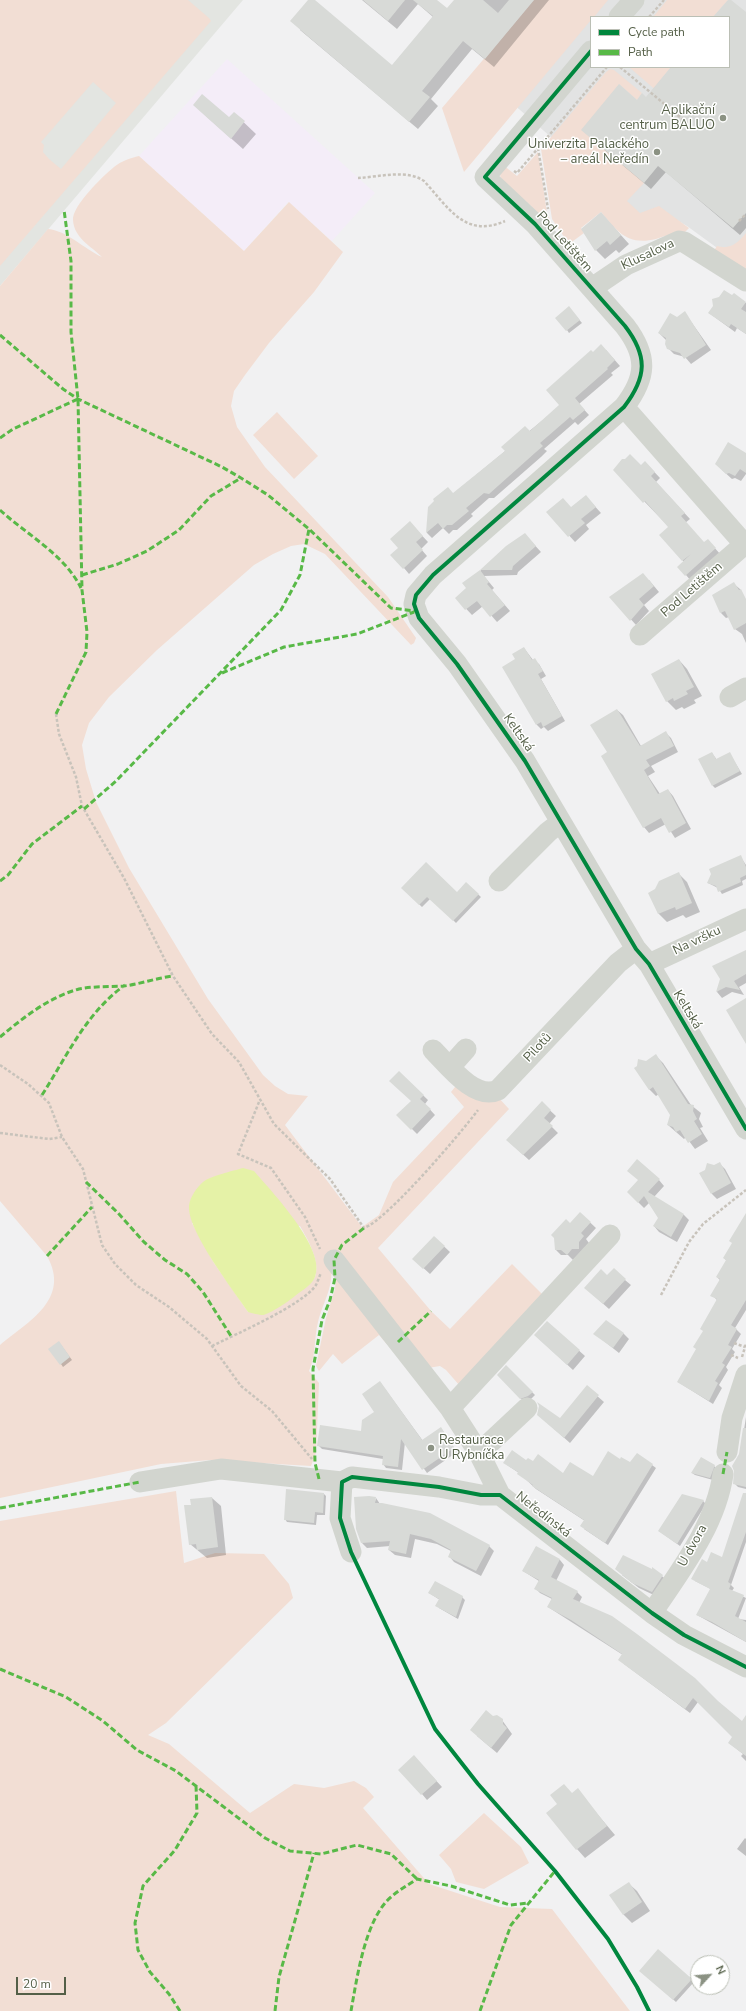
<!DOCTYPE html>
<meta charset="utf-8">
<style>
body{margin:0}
#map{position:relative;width:746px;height:2011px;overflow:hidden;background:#f1f1f2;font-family:"Nunito Sans",sans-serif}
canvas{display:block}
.legend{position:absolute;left:590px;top:16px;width:140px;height:52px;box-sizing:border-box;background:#fff;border:1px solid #bbbfb5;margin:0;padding:5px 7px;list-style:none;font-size:12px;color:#545f47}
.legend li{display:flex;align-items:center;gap:8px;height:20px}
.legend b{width:20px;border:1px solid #bbbfb5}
.north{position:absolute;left:690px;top:1955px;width:40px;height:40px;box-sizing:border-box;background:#fff;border:1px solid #bbbfb5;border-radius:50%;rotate:64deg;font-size:11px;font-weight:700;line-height:16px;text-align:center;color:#545f47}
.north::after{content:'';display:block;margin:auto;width:14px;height:18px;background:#8b9283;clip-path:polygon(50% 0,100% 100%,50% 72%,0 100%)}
.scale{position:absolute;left:16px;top:1977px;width:50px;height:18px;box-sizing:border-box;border:2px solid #545f47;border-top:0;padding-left:5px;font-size:12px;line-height:14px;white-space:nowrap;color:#545f47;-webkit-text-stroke:3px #fff;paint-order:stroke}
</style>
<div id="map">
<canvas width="746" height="2011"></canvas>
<ul class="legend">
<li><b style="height:5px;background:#00873e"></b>Cycle path</li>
<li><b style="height:5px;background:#58b947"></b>Path</li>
</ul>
<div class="north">N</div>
<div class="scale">20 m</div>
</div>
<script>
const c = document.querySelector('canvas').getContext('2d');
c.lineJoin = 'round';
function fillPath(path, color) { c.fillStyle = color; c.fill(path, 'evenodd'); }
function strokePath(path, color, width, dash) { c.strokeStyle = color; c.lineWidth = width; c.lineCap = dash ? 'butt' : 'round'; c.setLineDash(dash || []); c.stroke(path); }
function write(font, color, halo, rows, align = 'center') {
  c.font = font + ' "Nunito Sans",sans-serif'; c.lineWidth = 3; c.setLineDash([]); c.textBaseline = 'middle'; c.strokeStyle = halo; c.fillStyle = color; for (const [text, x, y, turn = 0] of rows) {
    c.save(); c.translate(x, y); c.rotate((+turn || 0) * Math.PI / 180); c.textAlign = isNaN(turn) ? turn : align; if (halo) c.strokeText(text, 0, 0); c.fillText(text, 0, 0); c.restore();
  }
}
fillPath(new Path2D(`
 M227,59L375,193L332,241L288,202L244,251L139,156Z`), '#f4edf8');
fillPath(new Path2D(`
 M586,0H746V269L687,226L656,208L639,214L504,96ZM591,17H729V67H591Z`), '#e2e3e3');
fillPath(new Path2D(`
 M0,0H243L0,286Z`), '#e3e5e1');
fillPath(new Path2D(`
 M0,0H188L209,18L211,21L0,266ZM93,82L116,103L61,169L49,159L43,152L44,145L41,142Z
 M534,0H608L594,17H591V20L464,172L442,108Z
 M667,0H728L713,17H653Z
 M629,67H671L662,78L695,124Z
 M610,69L614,70L642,93L637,100L619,84L644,183L627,201L640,213L659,206L689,228L683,234C674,233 665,236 656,239C627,246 617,231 601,212L581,228L584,233L569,244L552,219L541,149L606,72Z
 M538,152L547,213L555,231L530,205L504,183L500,176L503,165L517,176Z
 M139,156L244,251L289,202L343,252L314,292L269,343L245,375L234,391L231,406L237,427L265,467L388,597L416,638L414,643L411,645L325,554L304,544L291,546L273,554L254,565L157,650L109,697L89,723L82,745L86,769L96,802L129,868L208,999L263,1075L275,1086L288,1094L308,1096L285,1125L362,1227L379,1215L393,1182L464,1107L451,1092L459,1082L497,1096L509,1109L378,1248L431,1311L450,1329L512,1264L546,1298L460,1386L446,1370L440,1366L428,1368L398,1357L379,1335L342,1364L333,1354L319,1371L316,1366L326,1318L335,1289L337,1259L331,1262C334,1288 324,1299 318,1322C314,1338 316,1356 309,1371L319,1383L316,1453L311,1466L210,1460L161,1464L0,1498V1345C29,1321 71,1299 47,1256L0,1201V286L48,229C68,231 84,249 102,257C91,246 74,238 73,220C72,206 103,176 114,167C121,161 131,158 139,156ZM192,1223L300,1226C307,1238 321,1262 315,1277C314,1280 310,1282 309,1284L248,1312L214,1263Z
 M746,233V273L713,252L717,246C730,250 738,243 746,233Z
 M277,412L318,456L294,479L253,435Z
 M176,1491L184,1563L215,1553L264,1554L289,1584L293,1598L166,1723L148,1735L169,1744L250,1813L294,1784L324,1788L354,1781L366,1788L374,1797L363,1808L429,1884L500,1907L552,1909L630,2011H0V1521Z
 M484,1813L521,1847L529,1863L484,1889L456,1882L451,1869L439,1855Z`), '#f2ded4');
fillPath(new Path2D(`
 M243,1168L254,1171C271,1191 327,1249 315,1277C312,1285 301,1291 295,1296C289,1301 270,1314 263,1315C259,1315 252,1313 248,1312C233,1290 190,1234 189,1209C188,1200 196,1188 203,1182C210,1176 233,1171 243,1168Z`), '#e5f2a7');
fillPath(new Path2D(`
 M309,0H314L392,66L433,17L418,4L397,29L362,0H435L447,10L455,0H549L494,67L472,49L431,99L438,106L418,129L300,30Z
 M729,0L746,14V228L740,235L666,172L651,189L589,137L637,101L646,98L672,67H729V17H715Z
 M234,113L256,134L243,149L206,116L230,119Z
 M601,213L629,244L619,253L616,250L605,259L596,250L582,229Z
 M734,295L746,303V334L737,328L735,332L709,313L719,298L732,297Z
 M571,310L582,323L569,333L567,330Z
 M685,313L711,350L691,364L685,357L674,354L668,348L666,340L659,333Z
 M606,350L620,366L611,373L613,375L579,404L589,415L578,425L575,422L544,449L547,451L541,457L494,498H489L471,514L473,516L457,530H453L449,534L443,528L432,538L427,533L429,507L453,494L561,405L593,353Z
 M746,454V474L741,481L735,478L732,479L722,470Z
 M645,462L660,478L656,482L690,519L685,523L704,543L713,546L721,555L691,581L686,575L684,562L661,535L669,527L614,470L641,466Z
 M591,502L601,513L586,525L589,529L575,542L548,512L571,508Z
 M415,528L428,542L421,549L427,556L409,574L404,568L399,548Z
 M530,540L541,552L518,572L517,575L484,576L494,588L492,590L510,611L497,622L483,606L472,615L456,598L468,588L480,571L506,547Z
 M649,580L659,592L644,605L649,611L636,625L611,597Z
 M734,584L740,589L746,601V643L742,634L735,629L729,617L726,618L721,613Z
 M524,648L533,660L539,664L546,676L541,679L565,721L548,731L544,727L541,729L537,725L516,659Z
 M679,660L687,669L702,696L694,700L696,703L684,709L682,707L676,710L667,701Z
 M617,710L623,715L641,746L666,733L671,738L678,752L651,766L655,772L648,776L660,794L668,790L673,796L691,829L675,838L666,824L649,833L644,827L608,752Z
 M712,753L717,760L730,754L742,774L715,788L713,786Z
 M740,856L746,865V879L742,881L743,885L722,894L718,888L708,883Z
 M678,873L687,882L700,912L686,918L683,915L667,922L658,913Z
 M466,883L481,897L456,923L431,898L422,907L402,888L457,893Z
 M746,955V983L739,987L744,995L732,992L722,998L717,992L721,978Z
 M656,1056L663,1063L691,1105L701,1113L699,1119L703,1127L700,1128L708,1141L695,1149L686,1137L684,1139L668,1125L671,1115L659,1094L656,1096L649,1089L646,1062Z
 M399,1072L428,1100L425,1104L435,1115L417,1134L398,1115L412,1101Z
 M542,1103L556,1116L549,1124L558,1133L529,1160L507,1140Z
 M720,1164L725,1169L736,1189L717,1199L712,1194L714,1166Z
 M659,1180L664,1186L654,1197L684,1215L689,1220L677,1242L659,1232L654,1226L659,1218L649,1203L644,1208L628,1192L639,1181Z
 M580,1213L596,1228L586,1239L589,1243L573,1260L568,1255H561L556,1250L570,1224Z
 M746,1227V1310L735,1328L741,1334L732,1349L735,1352L726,1367L728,1370L719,1385L722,1388L713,1404L678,1382L697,1349L717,1300L712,1295L720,1280L717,1277L727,1261L724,1258Z
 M434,1237L450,1252L430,1274L419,1264Z
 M607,1276L625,1280L631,1285L609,1309L591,1293Z
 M547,1322L585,1356L573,1370L535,1335Z
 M623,1333L629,1339L619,1353L595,1334Z
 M61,1345L72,1360L63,1367L61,1364Z
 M506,1366L535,1395L531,1399L523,1401L499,1375Z
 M380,1382L423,1441L441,1428L457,1452L427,1473L405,1442L402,1470L386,1468L383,1464V1459L322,1449L318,1445L361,1432L375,1412Z
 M587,1387L604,1402L570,1443L544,1420L560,1419Z
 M746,1417V1489L738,1487L734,1483L736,1476L733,1466L740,1455Z
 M526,1462L563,1474L594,1477L630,1464L652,1465L656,1468L608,1545L584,1529L585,1521L536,1489L519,1473L507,1465Z
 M714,1466L717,1469L713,1480L695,1475L692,1473Z
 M324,1494L326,1496L325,1515H317L316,1525L287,1522L285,1519Z
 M682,1495L703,1501L706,1504L680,1546L659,1531Z
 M212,1498L221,1506L226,1555L207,1558L190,1544L192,1505Z
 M376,1498L380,1504L489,1546L494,1551L481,1576L454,1562L449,1556L451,1551L437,1544L415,1539L411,1558L395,1555L389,1550L390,1546L367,1548L362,1543Z
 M746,1514V1542L731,1585L734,1588L732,1591L746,1598L738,1619L746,1620V1642L697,1615L711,1589L695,1581L708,1563L723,1558Z
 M536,1547L560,1560L564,1565L556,1581L577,1592L582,1597L579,1603L718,1702L746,1725V1761L741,1756L743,1754L729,1743L733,1737L698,1702L690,1713L624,1664L623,1655L548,1607L552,1599L540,1593L536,1589L539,1581L523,1571Z
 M653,1569L668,1581L658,1597L639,1588L622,1575Z
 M429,1593L462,1597L465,1600L458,1619L439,1608L440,1600Z
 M492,1717L502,1720L512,1734L497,1753L477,1736Z
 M419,1762L442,1787L427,1800L422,1794Z
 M577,1790L615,1835L585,1858L577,1849L573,1794Z
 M745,1838L746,1839V1856L737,1849Z
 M628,1883L637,1891L650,1911L632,1923L623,1914Z
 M643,1973L691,1979L694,1982L676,2002Z`), '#0003');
fillPath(new Path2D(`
 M308,0H315L392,65L433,16L413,0H437L447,8L454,0H483L498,13L509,0H534L485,59L463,41L422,91L430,97L409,122L290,21Z
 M363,0H405L388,21Z
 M728,0H731L746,12V213L733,228L658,166L644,183L581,130L619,84L637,100L642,93L646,97L671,67H729V17H713Z
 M202,94L229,117L234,112L245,121L231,139L193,105Z
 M601,212L621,235L610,245L607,241L595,251L581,229Z
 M724,290L732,295L734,293L746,302L741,309L746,312V334L731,324L729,327L708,313L713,306L712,299L719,297Z
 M569,306L580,320L566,331L555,318Z
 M685,311L706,345L684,359L680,353L667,349L665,344L666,338L658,333L670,313L677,317Z
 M601,344L615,360L607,368L608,369L575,398L585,410L573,420L570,417L540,443L543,446L536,452L489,494L484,493L466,508L469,511L452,525H447L443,529L438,523L426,533L428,507L434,501L433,499L448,487L453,493L505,451L501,447L525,426L530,431L559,405L546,390L591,350L593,352Z
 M728,442L746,453V473L740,469L735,476L729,473L726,474L715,464Z
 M630,454L641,465L645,461L655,472L651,476L685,513L681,516L704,542L708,539L716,548L685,576L677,567L691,554L682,561L659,535L668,527L645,501L643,503L613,470L622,459H625Z
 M586,495L596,507L581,519L585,523L568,537L546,512L563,498L571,507Z
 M410,521L423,536L416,542L423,550L403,569L390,555L398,548L390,539Z
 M525,533L536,546L513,566L512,570H480L489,582L487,584L505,605L490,617L477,601L465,610L455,598L466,588L462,583L480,570L506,546Z
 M643,573L654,586L639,599L644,605L630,621L609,597Z
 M734,582L739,590L741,589L746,599V623L734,630L725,611L720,613L712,595Z
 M524,647L532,660L535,658L543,671L538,674L562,716L543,727L541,722L536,725L502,667L515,659L512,654Z
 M679,659L694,687L686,691L688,694L674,701L673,698L666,702L651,674Z
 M617,709L640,746L666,731L674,746L646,760L650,766L644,770L658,794L668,789L686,823L669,833L661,818L643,828L601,756L607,752L590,725Z
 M712,752L716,759L730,752L740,771L712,786L698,759Z
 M741,855L746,867V875L740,878L741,882L718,892L716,886L707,883L711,874L709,869Z
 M426,862L457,892L466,882L479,894L453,921L427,897L419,905L401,888Z
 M679,872L692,903L676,910L675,907L658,914L648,893L655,889L659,881Z
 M746,950V974L734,981L740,990L726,987L716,992L720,979L712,966Z
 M746,998V1044L726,1010Z
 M656,1054L688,1104L694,1105L693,1111L697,1119L694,1121L702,1134L688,1143L680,1130L676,1132L673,1127L667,1125L670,1115L653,1087L649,1090L634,1068L637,1066L638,1059L646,1061Z
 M399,1071L424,1095L420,1099L431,1109L411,1130L396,1115L411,1101L389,1081Z
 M542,1101L551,1110L544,1118L553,1126L523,1155L506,1140Z
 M637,1159L660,1179L648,1192L684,1214L671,1237L653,1226L658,1218L644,1196L638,1203L627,1192L638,1180L627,1171Z
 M720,1162L731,1183L711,1194L699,1173L705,1170L707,1163L714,1165Z
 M580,1212L591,1222L581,1233L584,1236L579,1242V1249H572L567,1255L561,1250H555L554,1238L551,1235L566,1219L570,1223Z
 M746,1213V1300L731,1325L737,1329L728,1345L732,1347L722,1363L725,1365L715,1381L718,1383L709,1401L677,1382L696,1349L693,1347L703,1331L700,1329L717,1299L710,1296L720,1279L716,1277L726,1260L723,1258L732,1243L729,1241Z
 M434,1236L445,1246L423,1269L412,1259Z
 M614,1268L626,1279L603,1304L584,1288L601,1269L607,1275Z
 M606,1320L624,1333L613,1348L593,1334Z
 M547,1321L580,1350L567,1365L534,1335Z
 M59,1341L70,1357L60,1365L48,1349Z
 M506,1365L533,1392L528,1396L520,1399L497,1375Z
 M380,1381L422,1440L441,1427L454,1448L422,1470L401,1439L398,1467L382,1465L383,1456L317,1446L320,1425L361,1431L362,1420L374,1412L362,1394Z
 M587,1385L599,1395L564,1438L537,1415L539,1406L537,1402L560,1418Z
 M743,1428H746V1487L733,1484L734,1471L732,1466L739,1454Z
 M512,1450L526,1460L528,1458L533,1461L538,1454L563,1473L570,1462L593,1476L608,1451L620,1459L621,1457L630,1462L637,1453L653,1464L605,1543L580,1526L584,1520L532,1486L533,1485L517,1474L518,1472L503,1463Z
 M701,1457L715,1465L710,1478L691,1473Z
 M286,1489L324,1493L323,1513L315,1512L314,1523L284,1520Z
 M743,1493H746V1532L728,1582L731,1584L729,1589L744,1595L735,1616L746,1622V1642L712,1622L696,1615L710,1589L691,1579L702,1559L707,1562L711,1552L722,1557Z
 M682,1494L704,1500L677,1544L658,1531Z
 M369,1496L376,1497L375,1503H382L430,1513L490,1545L476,1571L448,1557L451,1550L431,1539L410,1534L406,1554L388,1550L390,1541L361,1543L356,1529L354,1497Z
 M212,1497L218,1547L197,1550L196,1544L189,1545L184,1505H191L190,1499Z
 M536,1546L560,1559L551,1577L578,1591L573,1599L612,1616L637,1634L695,1678L718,1701L742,1721L746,1715V1756L728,1743L732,1737L693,1698L685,1709L618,1660L622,1654L571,1620L547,1607L552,1598L534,1589L539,1580L522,1571Z
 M623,1555L652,1569V1567L663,1575L652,1592L632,1583L615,1569Z
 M435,1581L463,1596L456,1617L435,1606L439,1599L428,1593Z
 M486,1710L493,1716L497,1715L503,1719V1724L507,1728L491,1748L470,1730Z
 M414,1755L437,1781L421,1795L398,1770Z
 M564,1784L572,1793L578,1788L607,1826L576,1850L546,1813L557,1804L550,1795Z
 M629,1882L642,1902L623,1915L609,1895Z
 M658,1949L692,1979L673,2000L639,1971Z`), '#d8dad7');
strokePath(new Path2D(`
 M649,17L664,0
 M620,67L692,127
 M538,148L548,209
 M514,171L517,173L607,67
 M358,178C378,177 407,169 424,181C448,207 465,239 505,221
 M739,221L746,214
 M56,714L59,734L76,777L82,806L124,878L173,976L212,1034L239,1062L274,1124L330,1179L364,1228C387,1220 461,1133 478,1110
 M0,1065L28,1084L49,1103L62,1137L83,1169L102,1245L115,1264L136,1285L169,1307L207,1339L241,1386L272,1411L312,1459
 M259,1102L238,1154L271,1168L305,1217L320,1249
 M0,1133L49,1139L62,1137
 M661,1295L689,1242L703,1224L746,1190
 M734,1343L745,1347
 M212,1346C236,1334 303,1305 316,1285C318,1281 319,1277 321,1273
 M731,1355L738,1358
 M742,1357L746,1344`), '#c8c3bb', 2.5, [3, 2]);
strokePath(new Path2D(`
 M619,17L634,0
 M591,51L485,177L535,224L625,326C648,356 647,377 624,407L433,575L416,595L414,604L419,618L457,664L525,761L636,949L649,964L746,1129
 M592,288L626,265L679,241L684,242L746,281
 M624,407L746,546
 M640,635L745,544
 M730,697L746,688
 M499,881L548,832L561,822
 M649,964L746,919
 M433,1050C448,1065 475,1101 498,1090L618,963L636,949
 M450,1067L466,1049
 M334,1260L450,1408L479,1453L500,1495
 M450,1408L610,1235
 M727,1452L732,1418L746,1375
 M479,1453L527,1408
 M140,1482L221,1469L342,1482
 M351,1552L340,1518L342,1482L352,1477L439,1487L481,1495H500L652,1613L684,1635L746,1667
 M652,1613C680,1571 716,1525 723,1474`), '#d2d5cf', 21);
strokePath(new Path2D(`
 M0,335L63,389L78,399L222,467L241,478L268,495L309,529L391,608L415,611
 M0,438L13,429L78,399
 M0,510C27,535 64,554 81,588
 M82,575L118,564L147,551L179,530L211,496L241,478
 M222,673L284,647L357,634L414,612
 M56,714L86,652L87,632L82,590L78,399L71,332V261L64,210
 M84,809L116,781L281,610L300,575L309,529
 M0,881L8,875L32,844L82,806
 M0,1037C23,1018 49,997 79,989C94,986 109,987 124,986C140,984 157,978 173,976
 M42,1095C67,1056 86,1013 125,985
 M86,1182L118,1213L144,1242L165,1260L187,1274L203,1292L231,1336
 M47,1256L92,1207
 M398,1342L431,1311
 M723,1474L727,1452
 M319,1479L315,1463L313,1369L322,1320L330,1300L335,1278L334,1260L342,1245L364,1228
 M0,1508L140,1482
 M0,1669L66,1697L103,1721L137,1750L176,1771L265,1838L290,1851L321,1854L357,1845L391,1854L417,1879
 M180,2011L169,1994L150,1972L138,1950L135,1923L143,1886L175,1850L197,1813L196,1785
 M275,2011L279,1977L314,1853
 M351,2011C357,1978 365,1919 391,1897C399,1890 408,1885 417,1879L451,1886L510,1905L528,1903
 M480,2011L511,1925L555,1871`), '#58b947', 3, [6, 3]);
strokePath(new Path2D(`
 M591,51L485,177L535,224L625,326C648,356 647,377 624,407L433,575L416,595L414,604L419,618L457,664L525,761L636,949L649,964L746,1129
 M649,2011L637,1987L608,1939L555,1871L478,1784L435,1729L351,1552L340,1518L342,1482L352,1477L439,1487L481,1495H500L652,1613L684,1635L746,1667`), '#00873e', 4);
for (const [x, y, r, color] of [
 [723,118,4,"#8b9283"],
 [657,152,4,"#8b9283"],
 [431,1448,4,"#8b9283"]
]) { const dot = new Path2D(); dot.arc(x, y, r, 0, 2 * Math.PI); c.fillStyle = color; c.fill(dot); strokePath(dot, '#fff', 1.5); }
write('13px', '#545f47', '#fff', [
 ["Aplikační",715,111],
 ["centrum BALUO",715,126],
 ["Univerzita Palackého",649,145],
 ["– areál Neředín",649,160],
 ["Restaurace",439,1441,"left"],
 ["U Rybníčka",439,1456,"left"]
], 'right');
write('13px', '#545f47', '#fff', [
 ["Pod Letištěm",564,242,48],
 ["Klusalova",648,255,-25],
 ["Pod Letištěm",692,590,-41],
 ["Keltská",518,733,55],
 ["Na vršku",697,941,-25],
 ["Keltská",687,1010,59],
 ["Pilotů",538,1048,-47],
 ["Neředínská",543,1515,38],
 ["U dvora",693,1546,-61]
]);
</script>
